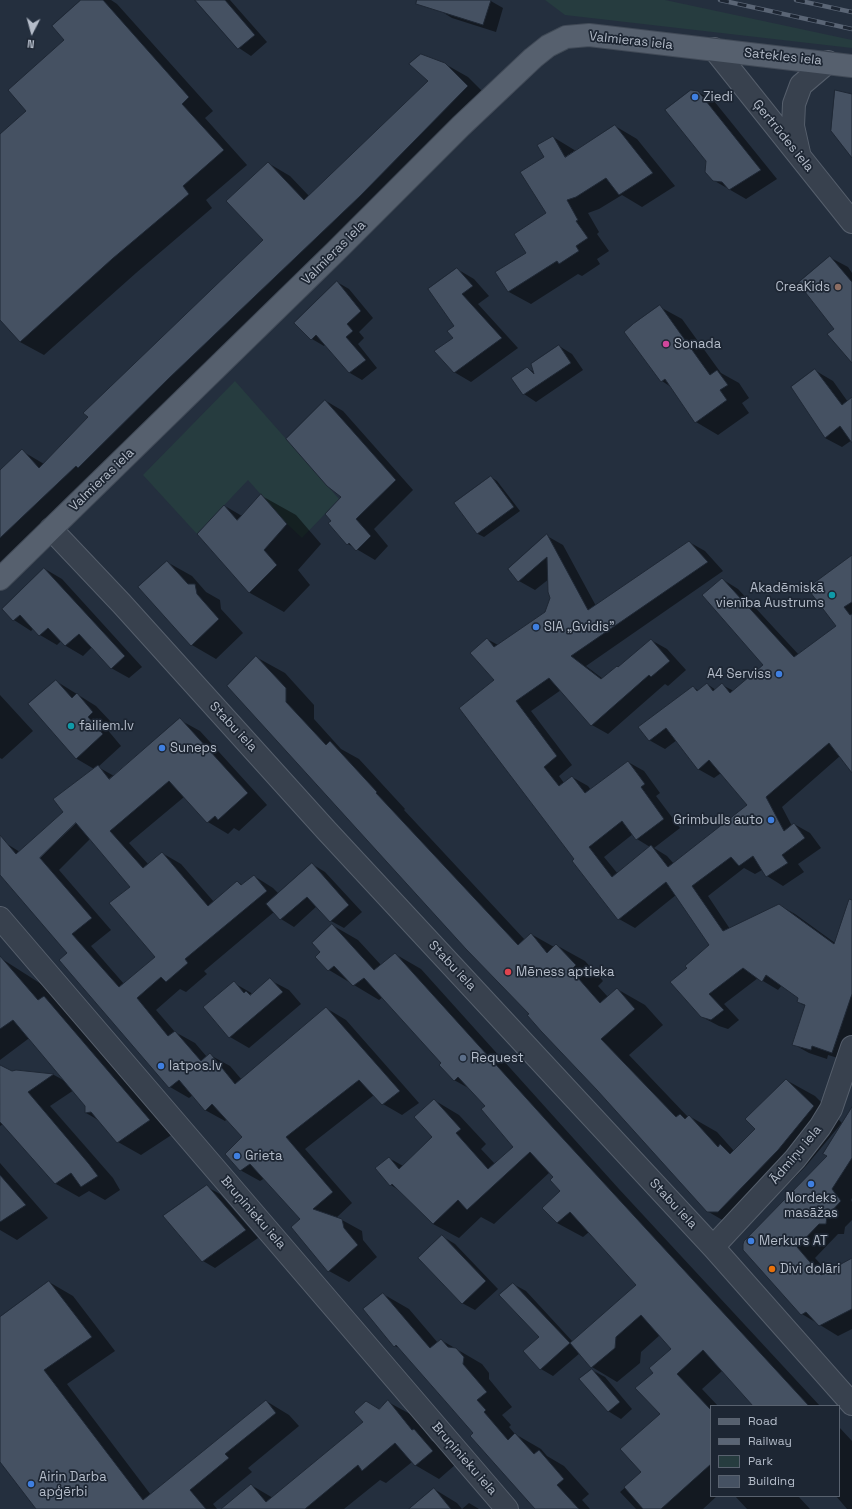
<!DOCTYPE html>
<meta charset="utf-8">
<style>
body{margin:0}
#map{position:relative;width:852px;height:1509px;overflow:hidden;background:#242f3e;font-family:"Space Grotesk",sans-serif}
canvas{display:block}
.legend{position:absolute;left:710px;top:1405px;width:130px;height:92px;box-sizing:border-box;background:#1d2633;border:1px solid #59626f;margin:0;padding:5px 7px;list-style:none;font-size:12px;color:#b4bcc9}
.legend li{display:flex;align-items:center;gap:8px;height:20px}
.legend b{width:20px;border:1px solid #59626f}
.north{position:absolute;left:12px;top:12px;width:40px;height:40px;-webkit-text-stroke:3px #1d2633;paint-order:stroke;rotate:186deg;font-size:11px;font-weight:700;line-height:16px;text-align:center;color:#b4bcc9}
.north::after{content:'';display:block;margin:auto;width:14px;height:18px;background:#b4bcc9;clip-path:polygon(50% 0,100% 100%,50% 72%,0 100%)}
</style>
<div id="map">
<canvas width="852" height="1509"></canvas>
<ul class="legend">
<li><b style="height:5px;background:#56606e"></b>Road</li>
<li><b style="height:5px;background:#5a6575"></b>Railway</li>
<li><b style="height:11px;background:#263c3f"></b>Park</li>
<li><b style="height:11px;background:#455162"></b>Building</li>
</ul>
<div class="north">N</div>
</div>
<script>
const c = document.querySelector('canvas').getContext('2d');
c.lineJoin = 'round';
function fillPath(path, color) { c.fillStyle = color; c.fill(path, 'evenodd'); }
function strokePath(path, color, width, dash) { c.strokeStyle = color; c.lineWidth = width; c.lineCap = dash ? 'butt' : 'round'; c.setLineDash(dash || []); c.stroke(path); }
function write(font, color, halo, rows, align = 'center') {
  c.font = font + ' "Space Grotesk",sans-serif'; c.lineWidth = 3.5; c.setLineDash([]); c.textBaseline = 'middle'; c.strokeStyle = halo; c.fillStyle = color; for (const [text, x, y, turn = 0] of rows) {
    c.save(); c.translate(x, y); c.rotate((+turn || 0) * Math.PI / 180); c.textAlign = isNaN(turn) ? turn : align; if (halo) c.strokeText(text, 0, 0); c.fillText(text, 0, 0); c.restore();
  }
}
fillPath(new Path2D(`
 M545,0H665L852,40V48L565,15Z
 M235,381L339,499L302,538L287,524L248,480L197,534L143,475Z`), '#263c3f');
fillPath(new Path2D(`
 M82,0H111L117,4L213,111L205,118L247,165L206,200L212,208L136,273L44,355L20,342L0,319V135L28,111L66,40Z
 M197,0H230L267,42L251,56L239,48Z
 M443,0H489L503,8L496,32L452,18L439,10Z
 M445,64L468,77L490,99L0,572V472L22,451L44,464L264,240L268,163L290,176L309,196L430,81Z
 M698,92L714,101L777,179L746,199L713,180L707,161Z
 M615,126L637,139L675,186L642,207L622,195L599,209L588,213L599,232L597,234L609,251L597,259L600,264L582,276L578,274L531,304L509,292L497,272L527,253L547,214L545,158L553,137L576,151Z
 M831,258L848,267L852,273V362L835,329Z
 M457,269L474,279L489,296L478,304L518,348L471,382L454,372Z
 M337,282L349,289L373,318L359,332L364,338L358,344L377,368L362,380L350,373L326,344L324,346L312,339Z
 M660,307L682,319L721,373L739,383L749,398L742,403L749,413L718,435L696,422L671,387L662,381Z
 M559,346L572,354L583,370L536,402L524,394L527,368L534,372Z
 M816,371L833,381L848,402L852,399V440L842,447L825,438Z
 M326,401L343,411L413,490L374,529L388,546L375,560L348,544L332,520L342,497Z
 M491,477L497,481L520,511L484,537L478,534L456,503Z
 M262,496L296,515L321,544L298,570L310,585L284,612L250,593L198,534L225,506L242,516Z
 M547,536L563,545L596,606L689,542L705,551L723,571L586,666L603,679L618,668L651,640L667,649L686,670L668,686L665,684L608,734L592,725L561,690L531,711L572,765L559,776L564,783L572,777L588,786L591,790L628,762L644,771L660,793L656,796L680,828L654,848L667,856L674,864L749,805L721,773L714,778L698,769L677,740L665,749L649,740L693,687L699,691L707,684L716,690L722,685L734,691L764,665L722,579L738,589L799,655L837,626L852,561V767L840,756L782,807L792,826L794,824L810,833L821,848L798,864L804,872L783,886L767,876L762,870L755,874L744,868L708,896L730,929L779,905L795,914L835,943L852,914V1050L848,1061L828,1055L827,1059L809,1053L793,1044L805,1006L798,1002L799,998L782,985L778,990L758,978L724,1004L739,1020L728,1029L719,1026L702,1017L710,945L676,895L635,928L619,919L575,860L495,681L487,639L498,645L546,612L552,598L549,579L535,590L519,581ZM633,834L637,839L650,847L618,874L604,857Z
 M167,562L192,576L206,592L220,600L221,609L243,633L216,659L192,645Z
 M45,569L62,579L142,667L129,678L111,668L92,647L83,656L66,646L61,641L57,645L40,635L34,628L31,631L14,620L3,609Z
 M256,657L285,673L314,705V719L341,749L359,759L405,809L404,810L525,940L531,934L554,947L556,945L585,961L603,981L598,986L608,997L617,989L645,1005L663,1025L629,1055L688,1117L689,1116L717,1132L734,1151L756,1129L786,1080L815,1096L843,1124L852,1109V1198L851,1200L852,1202V1220L845,1227L844,1234H838L815,1258L828,1272L852,1259V1329L838,1336L802,1314L744,1250L828,1156L842,1125L841,1124L806,1166L746,1227L736,1228L707,1211L530,1014L228,686Z
 M56,681L96,706L112,723L106,728L121,746L98,767L114,776L180,720L200,731L267,805L239,831L234,828L228,834L208,822L184,797L129,843L148,864L162,853L181,864L214,902L237,882L243,885L254,876L273,888L279,894L312,864L325,872L362,912L344,928L331,921L317,906L294,927L281,919L274,912L204,971L207,974L186,992L180,989L156,1010L175,1032L195,1043L207,1057L210,1055L230,1066L242,1080L326,1008L346,1020L419,1103L402,1115L383,1104L374,1095L305,1149L352,1203L336,1218L342,1220L362,1231L363,1240L377,1257L349,1282L329,1271L302,1219L265,1178L260,1181L240,1170L244,1137L227,1119L225,1121L205,1110L193,1095L189,1098L170,1087L68,953L0,874V850L7,844L20,852L64,812L94,769L77,759L29,704ZM90,839L131,887L156,957L124,984L91,946L111,930L59,870Z
 M0,695L33,731L2,759L0,758Z
 M332,925L358,940L381,965L395,954L421,969L619,1189L820,1406H754L722,1371L702,1389L718,1406H711V1496H717L703,1509H636L620,1492L642,1473L661,1414L655,1373L672,1349L660,1335L641,1352L640,1363L617,1382L592,1367L580,1353L553,1376L541,1369L540,1337L513,1284L526,1291L573,1342L638,1285L589,1232L583,1237L557,1223L562,1191L554,1177L550,1172L494,1224L481,1217L459,1238L433,1224L400,1191L391,1185L376,1168L389,1158L403,1166L434,1137V1100L459,1115L486,1144L481,1149L495,1164L514,1147L486,1106L472,1090L454,1080L442,1063L383,997L379,1000L329,970L322,952Z
 M2,959L49,989L173,1134L141,1155L118,1142L100,1121L86,1113V1105L74,1090L50,1106L113,1178L120,1190L105,1200L89,1191L79,1197L56,1184L3,1124L0,1126V1068L12,1072L16,1071L54,1075L67,1082L36,1033L0,1060V961Z
 M270,980L289,990L301,1004L249,1048L230,1037L234,983L253,994Z
 M0,1163L48,1218L17,1240L0,1230Z
 M207,1187L220,1194L258,1238L215,1268L203,1261Z
 M442,1236L455,1244L498,1289L475,1310L462,1303Z
 M49,1282L73,1296L115,1351L67,1384L151,1495L266,1401L289,1415L299,1426L248,1468L252,1472L213,1504L217,1509H38L0,1460V1318Z
 M383,1294L409,1309L438,1343L441,1340L482,1364L489,1373V1379L512,1407L502,1415L511,1425L509,1427L515,1434L541,1449L547,1456L564,1466L589,1494L582,1500L590,1509H536L474,1433L401,1349L395,1346Z
 M592,1370L605,1377L632,1409L621,1419L608,1411Z
 M388,1402L412,1415L432,1441L437,1443L455,1465L439,1479L415,1465L412,1462L386,1483L380,1480L344,1509H222L251,1485L273,1498Z
 M839,1427L852,1441V1509H847L836,1496H839Z
 M434,1489L457,1503L462,1509L469,1503L479,1509H423Z
 M735,1496H798L810,1509H747Z`), '#0007');
const building = new Path2D(`
 M81,0H103L189,97L182,104L224,150L183,186L189,194L112,259L20,342L0,320V134L26,111L8,90L64,40L52,26Z
 M195,0H225L255,35L238,49Z
 M417,0H491L483,25L416,4Z
 M421,54L445,63L468,86L360,196L168,379L78,468L76,466L0,538V470L22,449L39,468L88,417L83,413L263,240L226,201L268,162L304,200L428,81L409,64Z
 M691,90L698,91L761,170L729,190L722,182L713,181L705,172L706,161L665,110Z
 M835,90L852,94V158L831,131Z
 M615,125L653,173L619,195L606,178L576,197L567,200L578,220L576,221L588,238L576,246L579,251L559,264L557,261L508,292L495,272L526,253L514,234L546,213L520,172L544,157L537,145L553,136L565,157Z
 M830,256L852,282V363L827,334L834,329L798,283Z
 M457,268L473,286L462,294L502,338L454,373L434,351L453,338L447,331L454,326L428,289Z
 M337,281L361,311L347,324L353,331L346,337L366,360L349,373L316,335L311,340L294,323Z
 M660,305L710,375L717,370L728,385L720,390L727,400L695,423L665,379L661,382L624,332L633,324Z
 M559,345L571,363L523,395L511,378L527,367L534,374L531,364Z
 M815,369L842,405L852,397V443L840,426L825,438L791,387Z
 M325,400L396,480L356,519L371,536L356,551L349,543L347,545L328,523L331,521L325,514L341,497L327,486L286,439Z
 M491,476L514,507L477,534L454,503Z
 M261,494L287,524L264,550L277,565L249,593L197,534L224,505L237,520Z
 M547,534L588,610L689,541L708,562L571,656L601,679L617,666L618,667L651,639L670,661L651,677L649,675L591,726L549,678L516,701L557,756L544,767L559,786L572,776L585,793L628,761L645,784L641,787L664,819L636,840L622,821L589,847L612,877L651,845L668,867L747,805L709,760L698,770L666,728L649,741L638,727L693,686L697,691L707,683L713,691L722,683L730,693L763,665L702,595L722,578L794,657L836,626L807,588L852,555V602L844,607L850,615L852,614V773L829,743L766,797L784,831L794,823L805,838L782,855L788,863L766,877L753,856L739,866L731,857L692,886L723,931L779,904L834,944L849,899L852,900V994L832,1053L812,1046L811,1050L792,1045L805,1005L797,1002L798,998L766,975L762,982L743,968L709,994L724,1010L711,1020L701,1017L670,982L687,968L685,966L709,945L666,882L618,920L572,861L574,859L459,708L494,680L470,653L487,638L494,647L545,612L550,598L548,592L547,557L518,582L508,569Z
 M167,561L188,584H195L197,594L219,619L191,646L138,587Z
 M44,568L125,656L111,669L79,634L65,646L48,628L39,636L20,615L13,621L2,609Z
 M256,656L286,688V702L326,745L330,741L377,792L376,793L518,945L531,933L547,953L556,944L576,965L571,970L600,1003L617,988L635,1009L601,1039L676,1117L680,1114L685,1119L689,1115L718,1147L720,1144L730,1154L755,1129L745,1119L786,1079L814,1106L778,1150L718,1212H707L597,1090L541,1031L527,1015L529,1014L466,949L227,686Z
 M56,680L72,698L77,693L93,712L88,717L103,734L76,759L28,704Z
 M180,718L248,793L218,820L215,816L207,823L169,781L110,831L143,868L162,852L208,906L237,881L241,885L254,875L267,891L185,959L188,963L166,982L161,977L137,998L168,1036L175,1031L201,1061L210,1053L235,1084L326,1007L400,1091L382,1105L359,1080L286,1137L333,1192L313,1209L342,1219L344,1228L358,1245L328,1272L291,1227L300,1219L250,1164L240,1171L225,1154L242,1137L212,1104L205,1111L179,1080L169,1088L59,960L67,953L0,875V835L16,854L63,812L53,799L98,765L109,779ZM76,823L130,887L109,903L155,957L119,987L72,934L92,918L40,858Z
 M312,863L349,905L330,922L307,897L280,920L266,904Z
 M332,924L374,970L395,953L555,1130L809,1406H753L703,1350L677,1374L711,1410V1464L661,1509H643L624,1487L641,1472L620,1449L660,1414L635,1388L653,1373L649,1368L671,1349L641,1315L616,1337L615,1348L591,1368L570,1343L636,1285L570,1212L557,1223L542,1208L560,1191L550,1180L553,1177L530,1152L467,1210L458,1200L433,1224L392,1184L390,1186L375,1168L389,1157L399,1169L432,1137L414,1117L434,1099L461,1129L456,1133L488,1169L513,1147L481,1109L485,1106L458,1077L454,1081L439,1065L441,1063L364,978L353,986L334,966L328,971L315,957L320,952L312,943Z
 M0,956L38,1000L44,996L150,1120L117,1143L91,1112L85,1113V1106L13,1020L0,1029Z
 M270,978L283,992L229,1038L203,1007L234,981L244,993L246,991L250,995Z
 M0,1065L12,1071L16,1070L54,1074L28,1092L89,1164L98,1176L81,1187L71,1173L55,1184L0,1122Z
 M852,1107V1158L832,1189L841,1201L827,1216L826,1224H819L797,1247L821,1275L852,1258V1309L819,1326L806,1312L801,1315L743,1250V1244L744,1241L827,1156L823,1154Z
 M0,1175L26,1205L0,1222Z
 M207,1185L246,1230L202,1262L163,1216Z
 M442,1235L486,1281L462,1304L418,1258Z
 M49,1281L92,1337L44,1370L143,1500L266,1400L276,1413L225,1454L229,1458L190,1490L206,1509H36L0,1462V1317Z
 M513,1283L570,1343L540,1370L523,1351L539,1337L499,1295Z
 M383,1293L430,1348L441,1339L448,1347L456,1348L464,1357L463,1364L487,1392L477,1400L486,1410L484,1412L508,1440L515,1433L534,1454L539,1450L564,1479L557,1485L579,1509H535L470,1436L473,1433L446,1402L396,1345L394,1347L363,1309Z
 M592,1369L620,1402L608,1412L579,1379Z
 M388,1400L412,1430L414,1429L433,1451L415,1466L395,1443L362,1471L358,1465L305,1509H221L251,1484L266,1502L363,1422L354,1412L366,1401L379,1409Z
 M434,1488L451,1509H409Z`);
fillPath(building, '#455162');
strokePath(building, '#1f2835', 1);
const minor = new Path2D(`
 M714,49L852,222
 M799,153L793,126L794,104L801,85L828,62
 M51,529L122,604L326,830L713,1247L852,1404
 M0,918L507,1509
 M713,1247L795,1159L820,1127L831,1109L852,1047`);
const major = new Path2D(`
 M0,579L335,252L461,126L533,58L548,46L566,37L589,35L852,66`);
strokePath(minor, '#565f6c', 24);
strokePath(major, '#414a57', 24);
strokePath(minor, '#38414e', 22);
strokePath(major, '#56606e', 22);
const rail = new Path2D(`
 M720,0L852,29
 M796,0L852,12`);
strokePath(rail, '#5a6575', 4.5);
strokePath(rail, '#1d2633', 3, [9]);
for (const [x, y, r, color] of [
 [695,97,4,"#3f7fe0"],
 [838,287,4,"#8d6e63"],
 [666,344,4,"#d1479c"],
 [832,595,4,"#0f9aa8"],
 [536,627,4,"#3f7fe0"],
 [779,674,4,"#3f7fe0"],
 [71,726,4,"#0f9aa8"],
 [162,748,4,"#3f7fe0"],
 [771,820,4,"#3f7fe0"],
 [508,972,4,"#e0444e"],
 [463,1058,4,"#5c6f8a"],
 [161,1066,4,"#3f7fe0"],
 [237,1156,4,"#3f7fe0"],
 [811,1184,4,"#3f7fe0"],
 [751,1241,4,"#3f7fe0"],
 [772,1269,4,"#e8710a"],
 [31,1484,4,"#3f7fe0"]
]) { const dot = new Path2D(); dot.arc(x, y, r, 0, 2 * Math.PI); c.fillStyle = color; c.fill(dot); strokePath(dot, '#1d2633', 1.5); }
write('13px', '#b4bcc9', '#1d2633', [
 ["Valmieras iela",631,41,6],
 ["Satekles iela",783,57,6],
 ["Ģertrūdes iela",783,136,51],
 ["Valmieras iela",334,253,-45],
 ["Valmieras iela",102,480,-44],
 ["Stabu iela",233,727,47],
 ["Stabu iela",452,966,47],
 ["Ādmiņu iela",796,1155,-50],
 ["Stabu iela",673,1204,47],
 ["Bruņinieku iela",253,1213,49],
 ["Bruņinieku iela",464,1459,49]
]);
write('13px', '#b4bcc9', '#1d2633', [
 ["Ziedi",703,97],
 ["CreaKids",830,287,"right"],
 ["Sonada",674,344],
 ["Akadēmiskā",824,588,"right"],
 ["vienība Austrums",824,603,"right"],
 ["SIA „Gvidis”",544,627],
 ["A4 Serviss",771,674,"right"],
 ["failiem.lv",79,726],
 ["Suneps",170,748],
 ["Grimbulls auto",763,820,"right"],
 ["Mēness aptieka",516,972],
 ["Request",471,1058],
 ["latpos.lv",169,1066],
 ["Grieta",245,1156],
 ["Nordeks",811,1198,"center"],
 ["masāžas",811,1213,"center"],
 ["Merkurs AT",759,1241],
 ["Divi dolāri",780,1269],
 ["Airin Darba",39,1477],
 ["apģērbi",39,1492]
], 'left');
</script>
